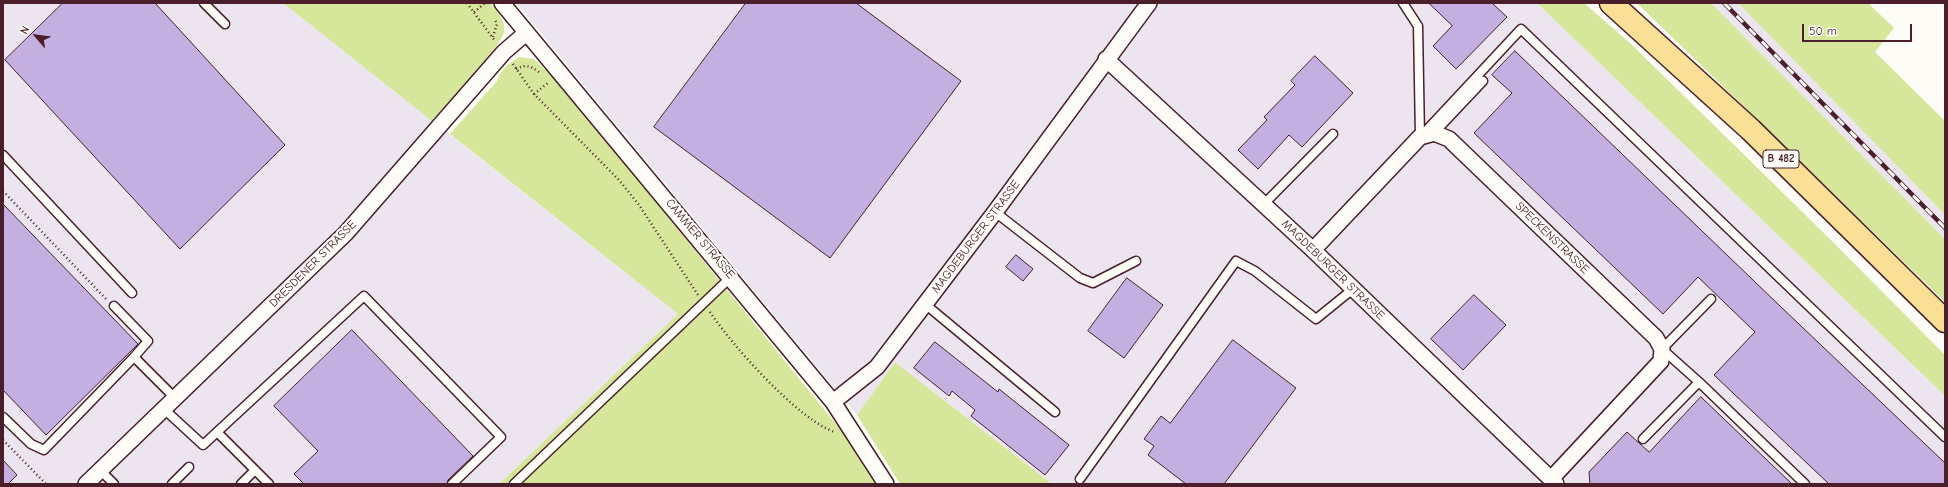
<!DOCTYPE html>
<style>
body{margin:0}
#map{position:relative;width:1948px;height:487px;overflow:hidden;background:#fdfcf7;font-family:"Comic Neue",sans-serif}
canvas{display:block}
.frame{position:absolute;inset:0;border:4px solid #4a1f2b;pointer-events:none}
.north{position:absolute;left:16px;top:16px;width:40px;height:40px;-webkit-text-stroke:3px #fdfcf7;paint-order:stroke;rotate:298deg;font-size:11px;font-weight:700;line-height:16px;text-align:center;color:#4a1f2b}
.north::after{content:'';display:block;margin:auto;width:14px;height:18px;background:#4a1f2b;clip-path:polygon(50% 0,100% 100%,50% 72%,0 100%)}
.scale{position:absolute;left:1802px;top:24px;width:110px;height:18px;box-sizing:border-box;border:2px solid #4a1f2b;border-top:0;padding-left:5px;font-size:12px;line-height:14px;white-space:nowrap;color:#4a1f2b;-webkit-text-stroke:3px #fdfcf7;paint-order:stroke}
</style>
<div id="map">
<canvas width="1948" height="487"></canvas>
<div class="frame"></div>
<div class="north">N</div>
<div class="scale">50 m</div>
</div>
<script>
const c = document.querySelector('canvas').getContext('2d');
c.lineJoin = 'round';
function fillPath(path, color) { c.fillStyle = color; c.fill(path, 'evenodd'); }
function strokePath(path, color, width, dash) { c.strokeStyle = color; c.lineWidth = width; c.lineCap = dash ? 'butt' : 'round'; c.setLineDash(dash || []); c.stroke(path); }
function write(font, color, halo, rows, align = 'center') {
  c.font = font + ' "Comic Neue",sans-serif'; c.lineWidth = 4; c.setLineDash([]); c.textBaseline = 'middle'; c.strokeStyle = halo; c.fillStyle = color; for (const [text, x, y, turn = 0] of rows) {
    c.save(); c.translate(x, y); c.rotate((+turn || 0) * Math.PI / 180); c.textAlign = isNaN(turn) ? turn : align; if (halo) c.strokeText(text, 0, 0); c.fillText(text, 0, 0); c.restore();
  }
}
fillPath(new Path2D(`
 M3,3H283L678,314L499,484H3Z
 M516,3H1537L1945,396V484H1052L895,362L857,415Z
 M1711,3H1738L1945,215V239Z`), '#ece5f0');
fillPath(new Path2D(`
 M283,3H490C497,12 506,20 504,32C501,47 445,105 432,121Z
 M1537,3H1584L1630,43L1833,242L1945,355V396Z
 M1637,3H1711L1945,239V302Z
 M1738,3H1868L1894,28L1875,52L1945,121V215Z
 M519,57L534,59L559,83L849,440L876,484H499L678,314L450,134L497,81C501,69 508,64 519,57Z
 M895,362L1052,484H900L857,415Z`), '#d6e79b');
const building = new Path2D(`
 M63,3H155L285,145L180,249L5,60Z
 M746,3H856L961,81L830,258L654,127Z
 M1429,3H1492L1507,17L1456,69L1433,46L1452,26Z
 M1515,51L1780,306L1945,463V484H1829L1714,375L1755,332L1698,277L1663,314L1474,133L1512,93L1492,75Z
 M1315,56L1353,93L1302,147L1289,135L1258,169L1238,150L1267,120L1264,117L1295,85L1291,81Z
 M3,204L138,344L46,435L3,390Z
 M1016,255L1033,269L1023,281L1006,267Z
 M1127,278L1163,305L1124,358L1088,331Z
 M1474,295L1506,325L1463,370L1431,339Z
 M352,330L473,456L448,480L447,484H304L294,474L318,451L274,406Z
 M1233,340L1296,388L1224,484H1186L1148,455L1154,446L1144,439L1161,416L1170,423Z
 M935,342L998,392L999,389L1069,445L1045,475L971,416L975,410L952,391L949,396L914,368Z
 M1701,397L1792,484H1590L1589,472L1627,432L1649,452Z
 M3,460L17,475L8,484H3Z`);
fillPath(building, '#c3b0e0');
strokePath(building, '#4a1f2b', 1);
const lane = new Path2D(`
 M204,3L225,24
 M1403,3L1418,26L1420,137
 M1434,133L1483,81
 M1423,134L1521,29L1945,437
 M3,155L132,293
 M1264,204L1333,134
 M995,212L1080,278L1093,283L1136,261
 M925,304L1055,412
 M114,306L148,341L134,357
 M1699,382L1662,349L1711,299
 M164,409L203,445L364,296L501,437L452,484
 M3,417L31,444L44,450L134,357L175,398
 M217,432L255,470
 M1643,439L1699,382L1805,484
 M100,470L114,484
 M1080,479L1236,261L1255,271L1316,319L1353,289
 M172,484L189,467
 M241,484L255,470L269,484
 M514,484L731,277`);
const street = new Path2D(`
 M502,3L833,402L886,484
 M1106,59L1313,250L1556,484
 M1313,250L1420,137L1434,133L1449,139L1656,338L1662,349L1661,361L1551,479
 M833,402L877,367L995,212L1149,3
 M86,484L346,233L504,52L526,33`);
const primary = new Path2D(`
 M1611,3L1751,130L1945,321`);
strokePath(lane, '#4a1f2b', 11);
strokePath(street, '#4a1f2b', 18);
strokePath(primary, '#4a1f2b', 25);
strokePath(new Path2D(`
 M467,3L495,41
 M474,12L485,3
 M493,37L497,24L495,19
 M513,64L534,94L619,180L639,205L698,295
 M516,69C526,64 530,66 539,72
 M534,94L549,82
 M3,191L106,299
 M710,312C731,344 799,421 835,432
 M3,440L46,484`), '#4a1f2b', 2.5, [1, 3]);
strokePath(lane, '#fdfcf7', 8);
strokePath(street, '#fdfcf7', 15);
strokePath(primary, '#fadf96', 22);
const rail = new Path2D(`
 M1724,3L1945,228`);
strokePath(rail, '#4a1f2b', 4.5);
strokePath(rail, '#fdfcf7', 3, [9]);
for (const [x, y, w] of [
 [1781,159,36]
]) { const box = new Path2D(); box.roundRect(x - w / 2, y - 9, w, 18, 3); c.fillStyle = '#fdfcf7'; c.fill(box); strokePath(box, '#4a1f2b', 1); }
write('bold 11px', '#4a1f2b', null, [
 ["B 482",1781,159]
]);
write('12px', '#4a1f2b', '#fdfcf7', [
 ["MAGDEBURGER STRASSE",976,237,-53],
 ["SPECKENSTRASSE",1552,238,44],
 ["CAMMER STRASSE",700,239,50],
 ["DRESDENER STRASSE",313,264,-45],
 ["MAGDEBURGER STRASSE",1333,270,44]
]);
</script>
